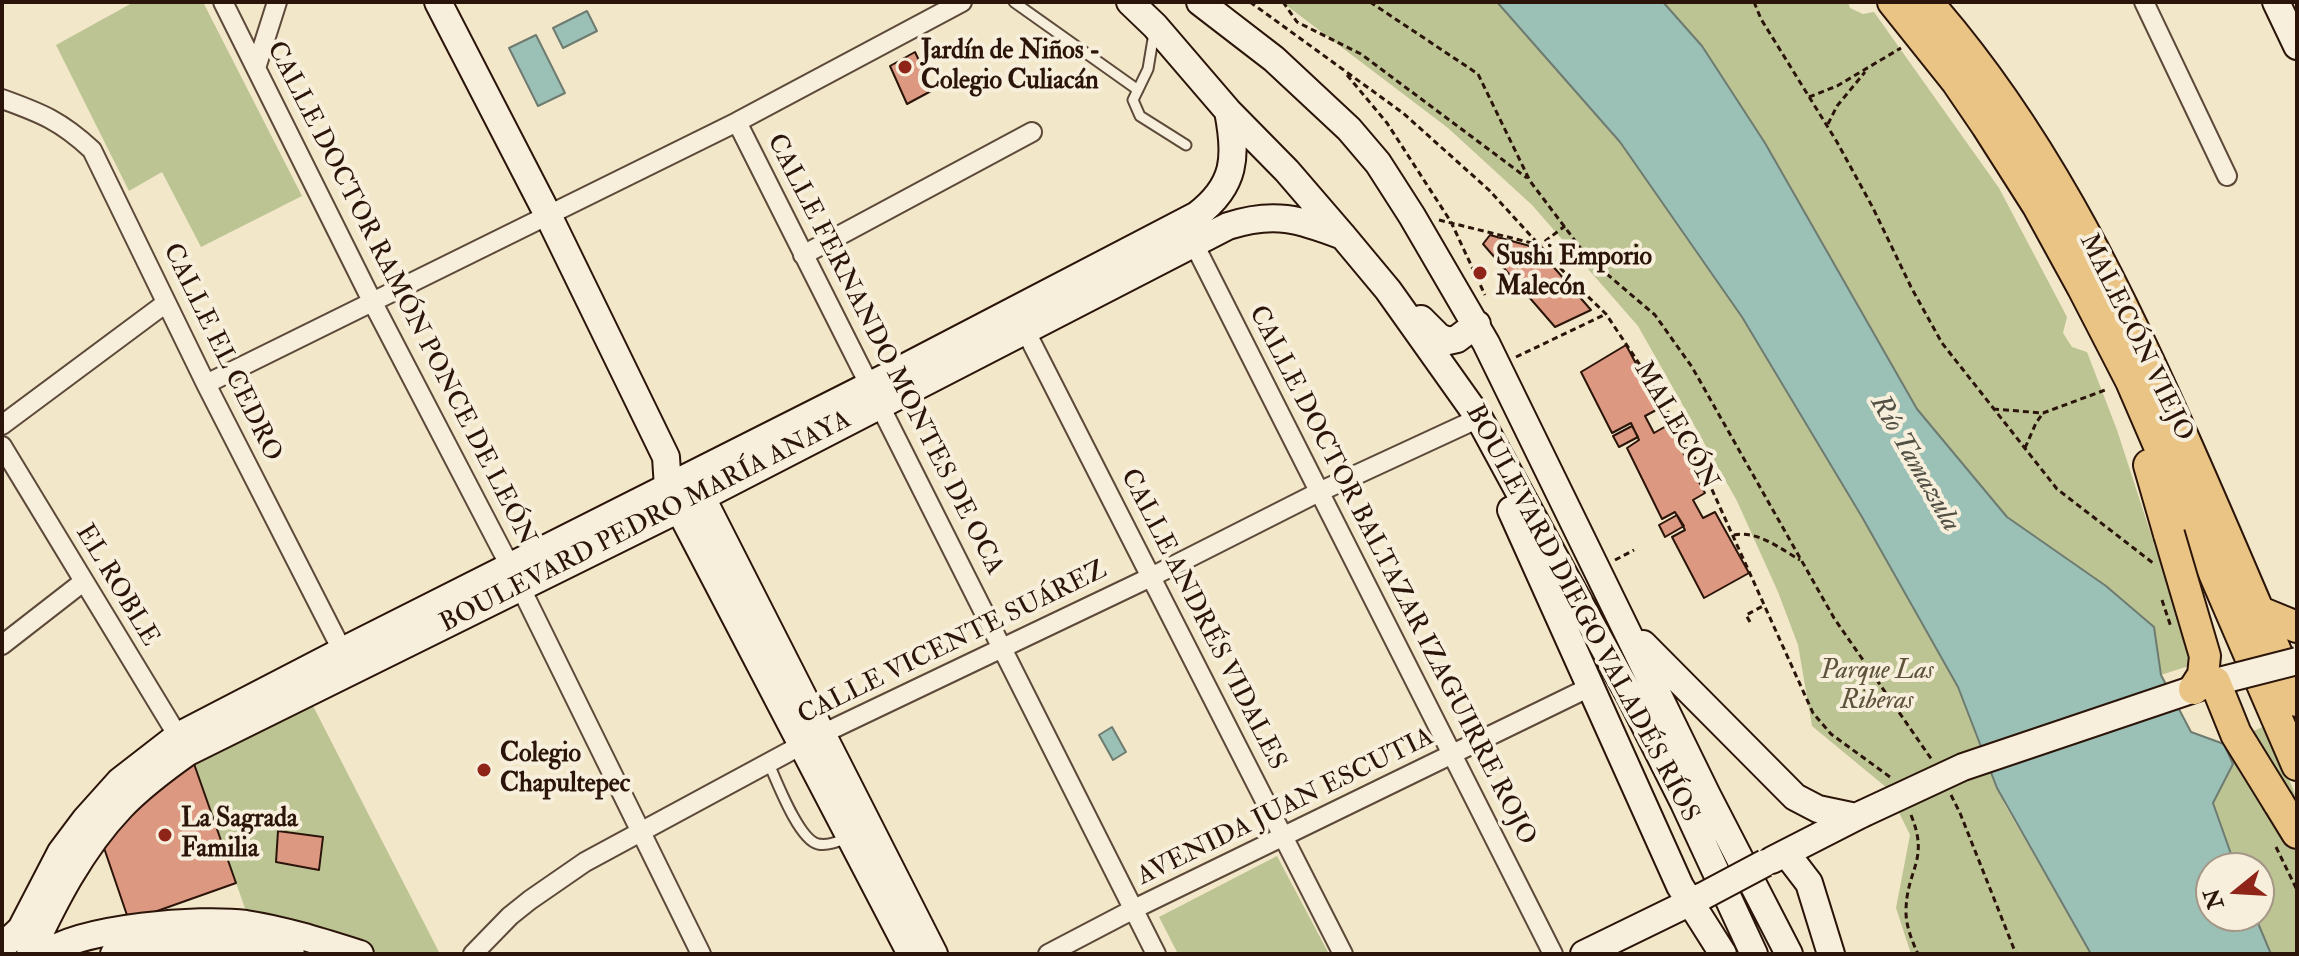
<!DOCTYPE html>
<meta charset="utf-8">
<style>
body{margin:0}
#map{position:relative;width:2299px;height:956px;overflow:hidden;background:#f2e7c8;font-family:"IM FELL Double Pica",serif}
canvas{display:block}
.frame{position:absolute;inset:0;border:4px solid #2b1409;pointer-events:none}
.north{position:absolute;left:2195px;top:852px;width:80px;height:80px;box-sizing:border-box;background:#f7efdb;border:2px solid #a59787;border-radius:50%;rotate:252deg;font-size:22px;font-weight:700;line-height:32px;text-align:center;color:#2b1409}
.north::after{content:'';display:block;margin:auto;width:28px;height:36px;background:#8f2418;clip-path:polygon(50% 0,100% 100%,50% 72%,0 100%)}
</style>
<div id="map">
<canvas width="2299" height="956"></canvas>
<div class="frame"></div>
<div class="north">N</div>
</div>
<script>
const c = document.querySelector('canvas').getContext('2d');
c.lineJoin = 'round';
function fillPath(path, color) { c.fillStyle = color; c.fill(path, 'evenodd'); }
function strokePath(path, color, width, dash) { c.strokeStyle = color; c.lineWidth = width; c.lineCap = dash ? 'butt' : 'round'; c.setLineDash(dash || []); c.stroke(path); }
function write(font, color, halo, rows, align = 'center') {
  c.font = font + ' "IM FELL Double Pica",serif'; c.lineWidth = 8; c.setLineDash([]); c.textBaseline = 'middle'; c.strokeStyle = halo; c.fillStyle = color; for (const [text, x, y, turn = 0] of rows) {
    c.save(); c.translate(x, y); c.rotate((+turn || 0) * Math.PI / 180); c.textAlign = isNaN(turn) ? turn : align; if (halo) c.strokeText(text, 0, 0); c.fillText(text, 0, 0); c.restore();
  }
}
fillPath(new Path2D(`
 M134,2H203L302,196L201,247L162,172L129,191L56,45Z
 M1282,2H1497L1620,142L1742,317L1862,517L1958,687L2005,805L2091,954H1911L1896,908L1910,835L1887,788L1812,726L1798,645L1778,592L1737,501L1638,326L1532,205L1448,128Z
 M1663,2H1848L1850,8L1863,14L1874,12L1999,188L2067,317L2063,333L2072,347L2087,352L2117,430L2158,556L2204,661L2161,675L2154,627L2106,586L2007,517L1917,409L1765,143Z
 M311,702L440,954H368L253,931L193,761Z
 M2267,725L2297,799V954H2271L2255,916H2259V868H2236L2212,803L2233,764L2224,744Z
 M1277,856L1329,954H1178L1159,917Z`), '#bdc494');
const water = new Path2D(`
 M1497,2H1663L1702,46L1765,143L1917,409L2007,517L2106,586L2154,627L2161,675L2191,732L2224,744L2233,764L2213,803L2236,868H2211V916H2255L2271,954H2091L1997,788L1958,687L1862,517L1742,317L1620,142Z
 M587,11L597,31L563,48L553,28Z
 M536,35L565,93L538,106L509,48Z
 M1112,727L1126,752L1113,760L1099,735Z`);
fillPath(water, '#9bc0b5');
strokePath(water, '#6e7b70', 2);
const building = new Path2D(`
 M915,52L933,90L907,104L890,66Z
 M1490,235L1537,248L1591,310L1555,327L1483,244Z
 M1626,345L1660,408L1645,416L1654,433L1668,425L1705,493L1693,500L1703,518L1715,512L1749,573L1704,598L1672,537L1685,530L1675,512L1662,519L1627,448L1639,440L1631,423L1612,433L1581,372Z
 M1632,426L1638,437L1619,447L1613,436Z
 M1677,515L1684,526L1665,537L1659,525Z
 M193,761L236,883L129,921L103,845L151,791Z
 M278,831L323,837L319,870L276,862Z`);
fillPath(building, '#dc9881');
strokePath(building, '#2b1409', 2);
const lane = new Path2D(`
 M1014,2L1138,90
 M1154,33L1148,69L1133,100L1140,116L1186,145
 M769,764C777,782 799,840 818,844C829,846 839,841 849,837`);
const street = new Path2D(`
 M223,2L373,303L511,568L701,954
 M2144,2L2227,176
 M256,68L277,2
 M2,99C41,113 61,121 92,150L206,384L346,658
 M737,122L1156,954
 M1190,236L1553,954
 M803,255L1032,132
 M1021,322L1343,954
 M206,384L737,122L962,2
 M2,425L166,303
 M2,446L184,746
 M2,645L83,582
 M473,954L510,916L530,900L585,862L820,735L1151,577L1319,492L1479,418
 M1048,954L1134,909L1590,687`);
const secondary = new Path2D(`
 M438,2L548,215L666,457L668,488L911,954
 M1130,2L1155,26L1228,111L1287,171L1343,236L1388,290L1479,418L1630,696L1684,803L1754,954
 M1200,2L1274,59L1349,129L1378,163L1412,216L1486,343L1707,795L1789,954
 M2276,2L2297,46
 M1421,319L1439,337L1448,341L1457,339L1477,324
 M695,484L934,954
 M1511,510L1680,886L1723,954
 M1643,644L1795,797L1818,809L1856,817
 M1786,853L1809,883L1831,954
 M1772,860L1862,814
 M2,947L21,929L61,852L85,820L120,781L178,736L342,651L886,377L1197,215C1236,185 1237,157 1228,111
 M30,954C54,902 81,849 121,807C141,786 164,769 188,752L679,509L1228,226C1274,211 1299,219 1343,236
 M45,954C83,927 199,918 246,924C285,930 322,942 360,954
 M114,954C171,939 234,940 291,954
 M1584,954L1703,896`);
const primary = new Path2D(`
 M1893,2L1957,82L1987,126L2038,206L2083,288L2131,381L2297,765
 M1927,2C2037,127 2112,277 2179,428C2220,519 2258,610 2297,701
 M2149,465L2169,534
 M2260,612L2297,627
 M2278,802L2297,833`);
strokePath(lane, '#5d4939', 13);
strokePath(street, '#5d4939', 22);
strokePath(secondary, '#2b1409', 30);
strokePath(primary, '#2b1409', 34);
strokePath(new Path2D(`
 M1250,2L1403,113L1489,190L1574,283L1606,314L1648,377L1709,483L1813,713L1831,734L1890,777
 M1283,2L1297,22L1361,54L1527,178
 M1370,2L1478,74L1530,181L1588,258L1655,315L1692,367L1834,618L1932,760
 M1754,2L1761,19L1837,142L1873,208L1911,287L1942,343L2057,489L2153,563
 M1347,75L1387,123L1451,222L1485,295
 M1809,97L1837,86L1901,48
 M1828,124L1837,106L1865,72
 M1439,220L1540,245L1565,226
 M1516,357L1606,314
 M1993,409L2043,413L2108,389
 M2025,448L2036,423L2043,413
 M1734,535C1757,530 1781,549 1800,560
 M1615,560L1634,550
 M2162,600L2171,627
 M1750,622L1746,615L1765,605
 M1951,795L1960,813L2016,954
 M1911,815C1930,861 1906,869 1906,912C1906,926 1912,941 1918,954
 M2276,847L2297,890`), '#2b1409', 3, [6, 4]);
strokePath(lane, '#f7efdb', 9);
strokePath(street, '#f7efdb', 18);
strokePath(secondary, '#f7efdb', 26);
strokePath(primary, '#e9c484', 30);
const secondaryBridge = new Path2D(`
 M1862,814L1963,767L2215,682L2297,661
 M1703,896L1765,863`);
const primaryBridge = new Path2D(`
 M2169,534L2205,656L2203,675L2194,689
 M2215,682L2236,734L2278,802`);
strokePath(secondaryBridge, '#2b1409', 30, []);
strokePath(primaryBridge, '#2b1409', 34, []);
strokePath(secondaryBridge, '#f7efdb', 26);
strokePath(primaryBridge, '#e9c484', 30);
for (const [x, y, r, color] of [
 [905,67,8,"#8f2418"],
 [1480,273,8,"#8f2418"],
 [484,770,8,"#8f2418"],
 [165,835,8,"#8f2418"]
]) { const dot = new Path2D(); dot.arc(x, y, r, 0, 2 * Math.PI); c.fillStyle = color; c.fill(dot); strokePath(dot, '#f7efdb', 3); }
write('bold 26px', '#2b1409', '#f7efdb', [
 ["Jardín de Niños -",921,52],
 ["Colegio Culiacán",921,82],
 ["Sushi Emporio",1496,258],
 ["Malecón",1496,288],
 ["Colegio",500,755],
 ["Chapultepec",500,785],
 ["La Sagrada",181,820],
 ["Familia",181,850]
], 'left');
write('26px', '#2b1409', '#f7efdb', [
 ["CALLE DOCTOR RAMÓN PONCE DE LEÓN",400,294,63],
 ["MALECÓN VIEJO",2135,338,64],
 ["CALLE EL CEDRO",221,353,64],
 ["CALLE FERNANDO MONTES DE OCA",884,355,63],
 ["MALECÓN",1675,426,60],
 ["BOULEVARD PEDRO MARÍA ANAYA",646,523,-27],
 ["CALLE DOCTOR BALTAZAR IZAGUIRRE ROJO",1391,576,63],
 ["EL ROBLE",116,586,59],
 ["BOULEVARD DIEGO VALADÉS RÍOS",1581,614,62],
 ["CALLE ANDRÉS VIDALES",1202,620,63],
 ["CALLE VICENTE SUÁREZ",953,644,-26],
 ["AVENIDA JUAN ESCUTIA",1286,808,-26]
]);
write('italic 26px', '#5e523a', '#f7efdb', [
 ["Parque Las",1877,672],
 ["Riberas",1877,702]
]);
write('italic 28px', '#525045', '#f7efdb', [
 ["Río Tamazula",1914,464,60]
]);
</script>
